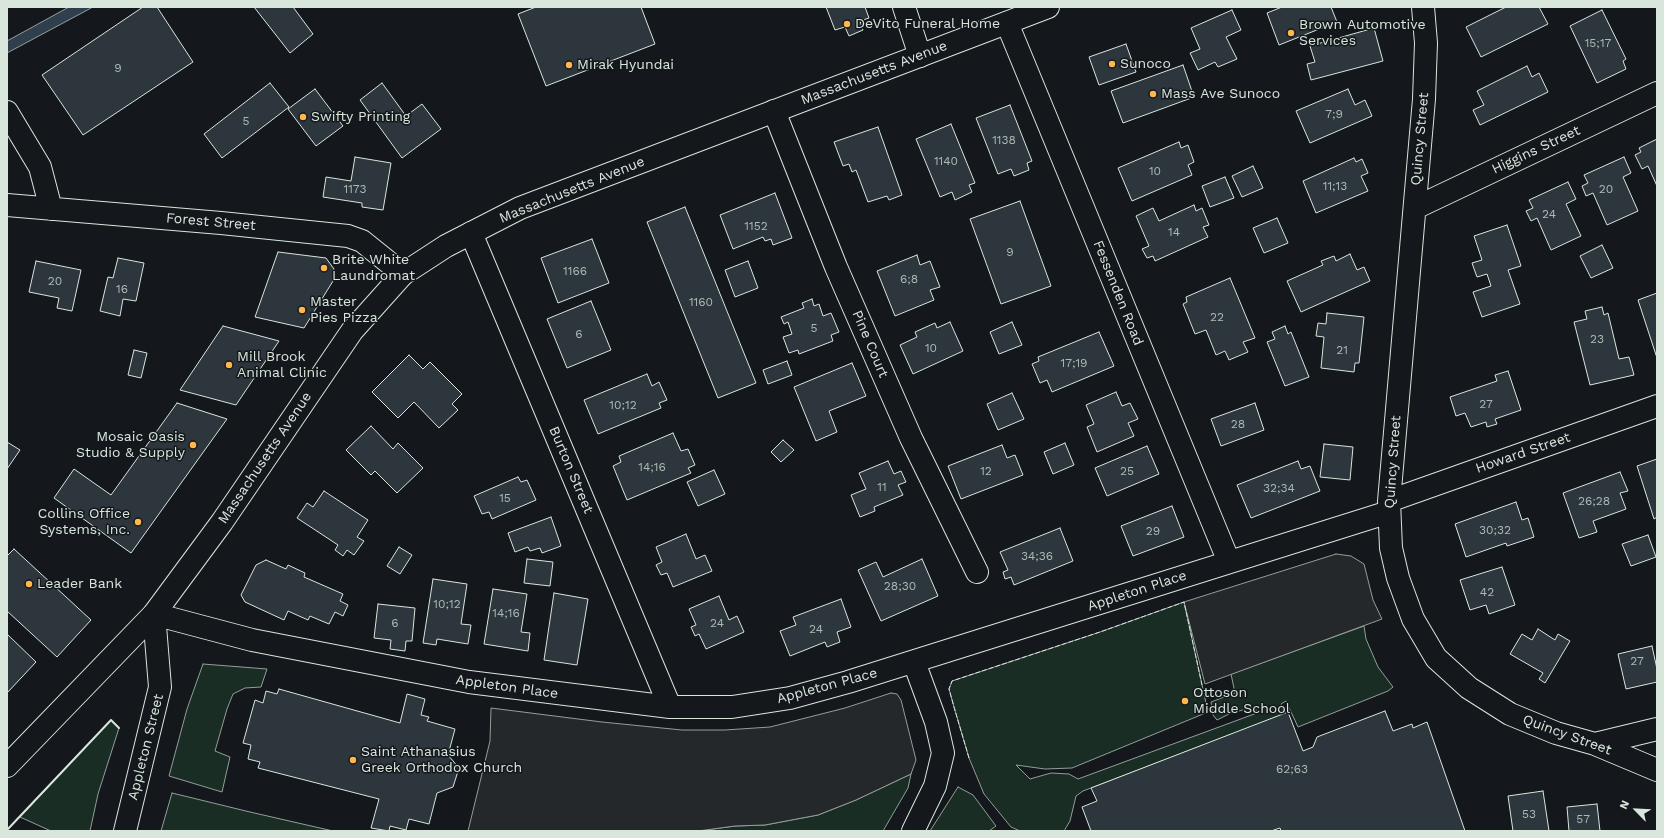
<!DOCTYPE html>
<html>
<head>
<meta charset="utf-8">
<style>
	body { margin:0 }
	#map { position:relative; width:1664px; height:838px; overflow:hidden; background:#14181c; font-family:"Work Sans",sans-serif }
	canvas { display:block }
	.frame { position:absolute; inset:0; border:8px solid #d8e6dc; pointer-events:none }
	.north { position:absolute; left:1616px; top:790px; width:40px; height:40px; -webkit-text-stroke:3px #14181c; paint-order:stroke; rotate:294deg; font-size:11px; font-weight:700; line-height:16px; text-align:center; color:#d8e6dc }
	.north::after { content:''; display:block; margin:auto; width:14px; height:18px; background:#d8e6dc; clip-path:polygon(50% 0,100% 100%,50% 72%,0 100%) }
</style>
</head>
<body>
<div id="map">
<canvas width="1664" height="838"></canvas>
<div class="frame"></div>
<div class="north">N</div>
</div>
<script>
const ctx = document.querySelector('canvas').getContext('2d');
ctx.lineJoin = 'round';
function fillPath(path, color) { ctx.fillStyle = color; ctx.fill(path, 'evenodd'); }
const shape = rows => new Path2D(rows.map(r => 'M' + r).join(''));
function stroke(path, color, width, dash) { ctx.strokeStyle = color; ctx.lineWidth = width; ctx.lineCap = dash ? 'butt' : 'round'; ctx.setLineDash(dash || []); ctx.stroke(path); }
function label(font, color, halo, rows, align = 'center') {
  ctx.font = font + ' "Work Sans",sans-serif'; ctx.lineWidth = 3; ctx.setLineDash([]); ctx.textBaseline = 'middle'; ctx.strokeStyle = halo; ctx.fillStyle = color; for (const [text, x, y, turn = 0] of rows) {
    ctx.save(); ctx.translate(x, y); ctx.rotate((+turn || 0) * Math.PI / 180); ctx.textAlign = isNaN(turn) ? turn : align; if (halo) ctx.strokeText(text, 0, 0); ctx.fillText(text, 0, 0); ctx.restore();
  }
}
const green = shape([
	[1184,602,1208,712,1072,768,1045,769,1016,765,1030,779,1051,773,1069,774,1078,779,1257,713,1255,707,1231,713,1217,720,1213,715,1211,702,1235,693,1231,674,1364,626,1366,639,1378,667,1393,687,1388,691,1298,727,1286,701,1281,704,1284,714,1083,791,1076,796,1070,821,1064,831,1020,831,1011,827,984,794,969,758,954,707,949,689,952,681,1100,632,1184,602],
	[203,664,267,669,261,687,245,688,233,694,227,709,215,751,230,757,222,792,169,776,187,709,203,664],
	[111,720,119,728,98,794,90,831,51,831,20,817,111,720],
	[911,774,908,788,883,831,698,831,735,826,765,825,818,815,856,800,911,774],
	[958,787,973,795,996,826,989,831,930,831,958,787],
	[172,793,250,812,333,831,161,831,172,793]
]);
const parking = shape([
	[1336,554,1351,556,1364,564,1373,600,1382,619,1205,684,1184,602,1336,554],
	[891,693,897,694,901,700,916,760,911,774,856,800,818,815,765,825,735,826,698,831,468,831,490,741,491,708,602,722,682,730,725,730,770,727,845,708,891,693]
]);
const water = shape([
	[69,7,93,7,7,53,7,41,69,7]
]);
const building = shape([
	[143,7,157,7,193,62,83,135,42,75,143,7],
	[254,7,293,7,313,34,290,53,254,7],
	[536,7,641,7,655,44,546,86,518,14,536,7],
	[826,7,865,7,869,18,860,21,863,30,849,36,845,27,835,30,826,7],
	[1282,7,1331,7,1337,22,1279,45,1267,13,1282,7],
	[1506,7,1539,7,1548,24,1481,57,1466,27,1506,7],
	[1232,10,1241,30,1226,37,1237,59,1218,67,1215,62,1198,70,1190,53,1200,49,1191,28,1232,10],
	[1602,10,1626,59,1623,61,1626,69,1597,83,1570,26,1602,10],
	[1374,28,1383,61,1311,80,1307,64,1315,62,1310,46,1374,28],
	[1126,44,1136,72,1099,85,1089,57,1126,44],
	[1183,65,1194,97,1123,123,1111,91,1183,65],
	[1527,66,1532,77,1539,73,1548,92,1480,125,1473,110,1484,105,1477,91,1527,66],
	[270,83,289,107,222,158,204,134,270,83],
	[382,83,406,116,422,104,441,129,402,158,360,100,382,83],
	[315,89,343,126,316,146,288,109,315,89],
	[1348,89,1355,105,1365,100,1372,116,1310,143,1296,111,1348,89],
	[1010,105,1032,161,1027,163,1029,170,1014,176,1011,169,998,174,976,118,1010,105],
	[951,124,975,183,969,185,972,192,955,200,952,192,940,197,916,139,951,124],
	[878,127,902,195,889,200,887,196,868,202,856,170,852,172,849,164,843,166,834,142,878,127],
	[1657,139,1657,186,1648,166,1642,169,1635,155,1641,152,1639,148,1657,139],
	[1179,142,1181,148,1188,145,1194,162,1188,165,1192,175,1132,201,1118,168,1179,142],
	[355,157,391,163,383,210,362,207,362,203,323,197,326,177,351,181,355,157],
	[1624,157,1631,173,1623,177,1638,211,1607,225,1593,193,1586,196,1582,186,1588,183,1584,175,1624,157],
	[1354,158,1356,162,1362,159,1368,173,1361,176,1368,191,1316,213,1303,181,1354,158],
	[1253,166,1263,188,1242,197,1232,176,1253,166],
	[1225,177,1234,198,1210,207,1202,186,1225,177],
	[1568,182,1576,199,1566,204,1581,236,1551,250,1537,218,1531,221,1526,211,1533,208,1529,200,1568,182],
	[775,193,792,238,773,245,771,239,765,241,763,237,733,249,720,215,775,193],
	[1020,201,1051,286,1001,304,970,219,1020,201],
	[1194,205,1196,211,1202,208,1209,225,1203,227,1208,237,1155,261,1153,256,1147,258,1142,249,1149,246,1136,216,1153,208,1159,221,1194,205],
	[685,207,756,383,718,398,647,222,685,207],
	[1277,218,1288,243,1264,253,1253,228,1277,218],
	[1507,225,1521,266,1508,270,1520,304,1482,317,1473,292,1491,286,1487,274,1477,277,1472,263,1482,260,1474,236,1507,225],
	[592,239,609,283,558,303,541,258,592,239],
	[1602,245,1613,268,1591,278,1580,256,1602,245],
	[278,252,326,258,334,269,333,281,304,328,255,317,278,252],
	[1350,254,1357,270,1364,267,1370,281,1301,312,1287,281,1323,265,1321,261,1334,256,1336,261,1350,254],
	[917,255,920,265,930,261,940,287,930,290,934,300,895,316,877,271,917,255],
	[118,258,144,263,136,301,123,299,120,316,100,311,108,277,113,278,118,258],
	[36,261,81,270,72,311,57,308,59,298,29,292,36,261],
	[748,261,758,288,735,297,725,270,748,261],
	[1230,278,1255,338,1243,342,1248,352,1229,360,1225,351,1216,355,1206,330,1195,334,1183,304,1187,302,1186,297,1230,278],
	[1657,293,1657,358,1638,300,1657,293],
	[812,299,814,306,819,304,823,316,831,313,839,332,831,335,833,341,799,354,798,350,789,353,783,337,792,334,788,322,784,324,781,317,804,308,802,303,812,299],
	[591,301,611,350,567,368,547,319,591,301],
	[1602,307,1604,315,1608,313,1619,359,1629,357,1634,375,1590,385,1574,322,1587,319,1585,311,1602,307],
	[1327,313,1364,317,1359,363,1355,363,1354,372,1321,368,1324,337,1316,336,1318,323,1326,324,1327,313],
	[950,322,963,351,913,374,900,345,917,337,915,332,935,323,937,328,950,322],
	[1012,322,1022,345,999,354,990,332,1012,322],
	[223,326,279,341,236,405,180,390,223,326],
	[1285,326,1288,334,1291,332,1309,377,1285,386,1267,342,1275,339,1272,332,1285,326],
	[1099,332,1114,366,1052,392,1047,380,1040,383,1032,364,1039,361,1038,357,1099,332],
	[134,350,147,353,141,378,128,375,134,350],
	[409,355,423,369,430,362,462,394,452,404,458,410,439,428,414,402,398,418,372,392,409,355],
	[787,361,792,375,768,384,763,370,787,361],
	[852,363,866,396,829,411,837,432,816,441,794,387,852,363],
	[1508,371,1521,410,1495,419,1497,424,1487,427,1486,422,1471,427,1465,413,1456,416,1450,397,1497,381,1495,375,1508,371],
	[647,374,652,386,659,382,667,400,659,403,661,408,598,434,584,400,647,374],
	[1116,392,1122,406,1130,403,1138,419,1128,423,1134,436,1097,452,1087,427,1094,424,1086,405,1116,392],
	[1012,393,1024,419,998,430,987,404,1012,393],
	[177,403,227,419,131,553,54,498,74,469,111,495,177,403],
	[1255,403,1264,430,1221,446,1211,419,1255,403],
	[371,426,393,449,398,443,423,468,397,493,375,471,371,475,346,450,371,426],
	[673,433,681,451,688,449,695,465,688,468,691,473,627,500,613,466,621,462,619,456,673,433],
	[783,440,794,450,781,462,771,452,783,440],
	[7,442,20,450,7,469,7,442],
	[1065,443,1074,465,1053,474,1044,452,1065,443],
	[1324,444,1353,447,1350,480,1320,477,1324,444],
	[1002,445,1007,458,1015,455,1023,475,961,499,948,466,1002,445],
	[1147,446,1159,474,1107,496,1095,468,1147,446],
	[1657,459,1657,517,1654,519,1637,466,1657,459],
	[888,461,894,474,901,471,906,482,898,485,903,495,874,507,875,511,860,517,851,495,866,489,859,473,888,461],
	[1298,461,1301,469,1310,466,1320,491,1251,518,1237,485,1298,461],
	[714,470,725,494,698,506,687,482,714,470],
	[1620,472,1628,491,1620,493,1626,509,1593,521,1597,532,1579,538,1563,493,1620,472],
	[518,477,521,482,527,480,536,500,492,519,489,512,482,514,474,496,518,477],
	[324,491,368,520,357,537,364,541,354,555,347,550,343,556,335,550,338,545,297,518,307,503,313,507,324,491],
	[1516,502,1522,520,1528,518,1534,537,1507,546,1506,543,1466,557,1455,524,1516,502],
	[1172,506,1184,537,1133,556,1121,526,1172,506],
	[551,517,561,546,542,553,540,548,530,551,528,547,515,552,508,533,551,517],
	[1060,528,1073,561,1014,585,1011,577,1005,579,1003,572,1008,570,1000,552,1060,528],
	[686,534,696,559,705,555,712,571,673,587,667,573,661,575,656,565,662,562,656,547,686,534],
	[1648,535,1656,557,1631,566,1622,544,1648,535],
	[399,547,412,555,400,574,387,566,399,547],
	[14,549,91,620,57,657,7,611,7,556,14,549],
	[527,559,553,562,550,586,524,583,527,559],
	[922,559,938,596,881,621,858,570,876,562,883,577,922,559],
	[266,560,286,569,288,565,305,573,304,577,343,594,340,601,348,605,343,616,335,612,329,624,310,616,308,620,288,611,284,620,245,602,241,595,256,565,266,560],
	[1502,567,1515,605,1489,614,1486,605,1470,610,1460,580,1502,567],
	[433,579,467,584,461,624,471,625,468,644,437,639,436,645,423,643,433,579],
	[493,589,527,594,521,632,530,633,528,651,484,644,493,589],
	[554,593,588,599,577,665,544,660,554,593],
	[719,596,729,620,737,616,744,632,706,649,699,634,695,636,691,627,696,625,689,609,719,596],
	[841,599,851,627,837,632,840,642,827,647,825,642,790,656,780,631,796,625,793,617,841,599],
	[378,604,415,608,412,641,406,641,405,651,390,649,391,640,374,638,378,604],
	[1538,629,1555,640,1558,634,1570,641,1545,683,1539,679,1543,673,1510,654,1522,634,1532,640,1538,629],
	[7,634,36,662,7,693,7,634],
	[1652,646,1657,669,1657,682,1626,689,1618,654,1652,646],
	[279,689,400,723,407,694,425,699,421,715,429,717,427,721,455,729,448,755,459,768,453,787,437,793,429,824,409,819,406,830,390,826,389,831,371,828,379,799,258,768,260,762,248,759,251,745,243,743,255,700,263,703,266,691,277,694,279,689],
	[1385,711,1393,731,1412,724,1413,728,1427,722,1465,831,1281,831,1280,828,1271,831,1091,831,1082,807,1097,801,1091,788,1288,712,1303,751,1313,747,1317,737,1385,711],
	[1543,791,1549,831,1513,831,1508,796,1543,791],
	[1597,804,1600,831,1569,831,1567,807,1597,804]
]);
const minor = shape([
	[904,7,920,56],
	[1423,7,1426,43,1424,99,1389,501,1391,548,1398,578,1413,619,1436,658,1469,688,1510,714,1556,733,1595,744,1657,770],
	[1007,23,1229,562],
	[774,111,836,267,911,438,977,572],
	[7,112,40,167,51,209],
	[7,205,221,223,348,236,362,241,403,274],
	[1415,208,1657,93],
	[471,233,670,707],
	[1389,501,1657,406],
	[1595,744,1657,729],
	[125,831,160,687,154,614,252,640,469,682,670,707,732,707,790,698,848,682,1389,512],
	[913,831,935,786,943,753,936,722,914,662]
]);
const major = shape([
	[7,766,154,614,222,522,352,331,403,274,446,246,520,208,1048,7]
]);
const fence = shape([
	[969,758,954,707,949,689,952,681,1100,632,1184,602,1202,685]
]);
const wall = shape([
	[7,830,111,720,119,728]
]);
const markers = [
	[847,24,4,"#ffb74d"],
	[1291,33,4,"#ffb74d"],
	[1112,64,4,"#ffb74d"],
	[569,65,4,"#ffb74d"],
	[1153,94,4,"#ffb74d"],
	[303,117,4,"#ffb74d"],
	[324,268,4,"#ffb74d"],
	[302,310,4,"#ffb74d"],
	[229,365,4,"#ffb74d"],
	[193,445,4,"#ffb74d"],
	[138,522,4,"#ffb74d"],
	[29,584,4,"#ffb74d"],
	[1185,701,4,"#ffb74d"],
	[353,760,4,"#ffb74d"]
];
const numberNames = [
	["15;17",1598,43],
	["9",118,68],
	["7;9",1334,114],
	["5",246,121],
	["1138",1004,140],
	["1140",946,161],
	["10",1155,171],
	["11;13",1335,186],
	["1173",355,189],
	["20",1606,189],
	["24",1549,214],
	["1152",756,226],
	["14",1174,232],
	["9",1010,252],
	["1166",575,271],
	["6;8",909,279],
	["20",55,281],
	["16",122,289],
	["1160",701,302],
	["22",1217,317],
	["5",814,328],
	["6",579,334],
	["23",1597,339],
	["10",931,348],
	["21",1342,350],
	["17;19",1074,363],
	["27",1486,404],
	["10;12",623,405],
	["28",1238,424],
	["14;16",652,467],
	["12",986,471],
	["25",1127,471],
	["11",882,487],
	["32;34",1279,488],
	["15",505,498],
	["26;28",1594,501],
	["30;32",1495,530],
	["29",1153,531],
	["34;36",1037,556],
	["28;30",900,586],
	["42",1487,592],
	["10;12",447,604],
	["14;16",506,613],
	["6",395,623],
	["24",717,623],
	["24",816,629],
	["27",1637,661],
	["62;63",1292,769],
	["53",1529,814],
	["57",1583,819]
];
const poiNames = [
	["DeVito Funeral Home",855,24],
	["Brown Automotive",1299,25],
	["Services",1299,41],
	["Sunoco",1120,64],
	["Mirak Hyundai",577,65],
	["Mass Ave Sunoco",1161,94],
	["Swifty Printing",311,117],
	["Brite White",332,260],
	["Laundromat",332,276],
	["Master",310,302],
	["Pies Pizza",310,318],
	["Mill Brook",237,357],
	["Animal Clinic",237,373],
	["Mosaic Oasis",185,437,"right"],
	["Studio & Supply",185,453,"right"],
	["Collins Office",130,514,"right"],
	["Systems, Inc.",130,530,"right"],
	["Leader Bank",37,584],
	["Ottoson",1193,693],
	["Middle School",1193,709],
	["Saint Athanasius",361,752],
	["Greek Orthodox Church",361,768]
];
const streetNames = [
	["Massachusetts Avenue",874,73,-21],
	["Quincy Street",1420,139,-85],
	["Higgins Street",1536,150,-25],
	["Massachusetts Avenue",572,190,-22],
	["Forest Street",211,222,5],
	["Fessenden Road",1118,293,68],
	["Pine Court",870,344,67],
	["Howard Street",1523,453,-19],
	["Massachusetts Avenue",265,458,-56],
	["Quincy Street",1393,462,-86],
	["Burton Street",571,470,67],
	["Appleton Place",1137,591,-18],
	["Appleton Place",827,686,-15],
	["Appleton Place",507,687,8],
	["Quincy Street",1567,735,20],
	["Appleton Street",146,747,-76]
];
fillPath(green, '#1a2d24');
stroke(green, '#939e99', 1);
fillPath(parking, '#24282b');
stroke(parking, '#939e99', 1);
fillPath(water, '#2f3f4d');
stroke(water, '#939e99', 1);
fillPath(building, '#2c363c');
stroke(building, '#d8e6dc', 1);
stroke(minor, '#d8e6dc', 24);
stroke(major, '#d8e6dc', 24);
stroke(minor, '#14181c', 22);
stroke(major, '#14181c', 22);
stroke(fence, '#d8e6dc', 1, [5, 2]);
stroke(wall, '#d8e6dc', 2);
for (const [x, y, r, color] of markers) { const dot = new Path2D(); dot.arc(x, y, r, 0, 2 * Math.PI); ctx.fillStyle = color; ctx.fill(dot); stroke(dot, '#14181c', 1.5); }
label('12px', '#adbab4', null, numberNames);
label('14px', '#d8e6dc', '#14181c', poiNames, 'left');
label('14px', '#d8e6dc', '#14181c', streetNames);
</script>
</body>
</html>
